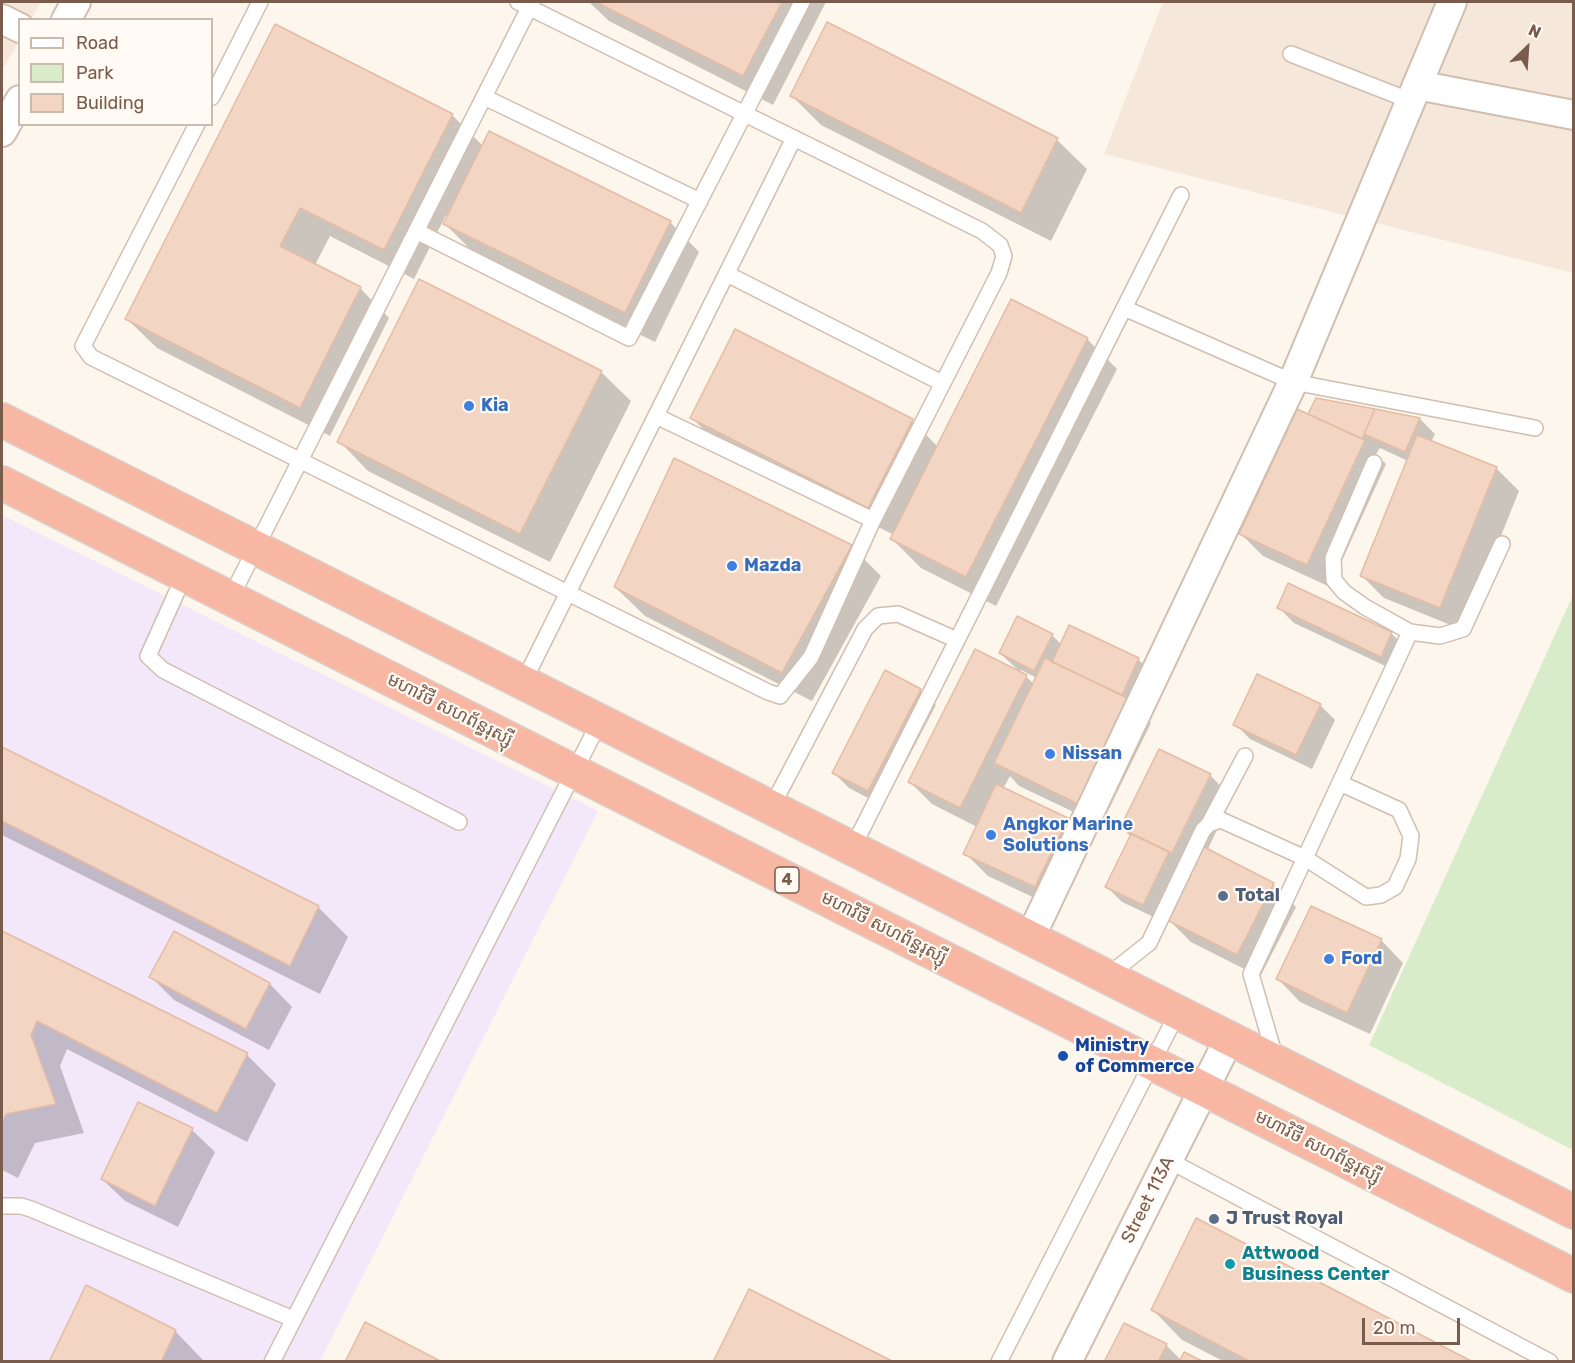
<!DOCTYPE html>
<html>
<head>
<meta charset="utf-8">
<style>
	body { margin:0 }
	#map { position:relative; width:1575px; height:1363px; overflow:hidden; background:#fdf6ec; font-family:Rubik,sans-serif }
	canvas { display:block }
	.frame { position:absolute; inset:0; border:3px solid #7a5c4d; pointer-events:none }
	.legend { position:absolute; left:18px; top:18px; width:195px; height:108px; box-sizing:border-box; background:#fffaf3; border:2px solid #cabbb1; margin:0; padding:8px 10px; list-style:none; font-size:18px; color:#7a5c4d }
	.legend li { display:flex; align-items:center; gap:12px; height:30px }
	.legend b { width:30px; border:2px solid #cabbb1 }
	.north { position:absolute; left:1497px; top:18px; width:60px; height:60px; -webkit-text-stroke:4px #fffaf3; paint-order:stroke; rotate:25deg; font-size:16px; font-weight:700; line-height:24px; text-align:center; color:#7a5c4d }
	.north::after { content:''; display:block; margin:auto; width:21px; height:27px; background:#7a5c4d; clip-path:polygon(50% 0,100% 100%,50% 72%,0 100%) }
	.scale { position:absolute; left:1362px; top:1318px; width:98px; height:27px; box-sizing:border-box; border:3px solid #7a5c4d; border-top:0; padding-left:8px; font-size:18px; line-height:21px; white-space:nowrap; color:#7a5c4d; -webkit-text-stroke:4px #fffaf3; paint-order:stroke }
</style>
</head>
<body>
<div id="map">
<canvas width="1575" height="1363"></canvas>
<div class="frame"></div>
<ul class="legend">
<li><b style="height:8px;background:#fff"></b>Road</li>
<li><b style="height:16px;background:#d8ecc9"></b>Park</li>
<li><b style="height:16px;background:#f3d5c3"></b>Building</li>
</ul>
<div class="north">N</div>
<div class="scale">20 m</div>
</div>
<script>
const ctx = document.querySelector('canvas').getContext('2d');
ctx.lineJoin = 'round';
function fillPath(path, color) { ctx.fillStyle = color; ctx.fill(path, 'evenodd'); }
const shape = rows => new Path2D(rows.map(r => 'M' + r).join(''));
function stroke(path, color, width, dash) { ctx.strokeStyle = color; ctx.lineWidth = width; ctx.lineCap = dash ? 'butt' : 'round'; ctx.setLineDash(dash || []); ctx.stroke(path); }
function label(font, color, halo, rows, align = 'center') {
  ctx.font = font + ' Rubik,"Noto Sans Khmer",sans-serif'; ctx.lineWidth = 4.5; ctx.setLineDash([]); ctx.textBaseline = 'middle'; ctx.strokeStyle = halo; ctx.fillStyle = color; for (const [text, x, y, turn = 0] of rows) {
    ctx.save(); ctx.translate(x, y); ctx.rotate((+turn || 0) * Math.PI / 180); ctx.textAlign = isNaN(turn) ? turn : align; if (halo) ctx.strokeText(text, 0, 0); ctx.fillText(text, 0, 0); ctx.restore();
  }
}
const residential = shape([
	[2,2,41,2,2,71],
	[1163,2,1573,2,1573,273,1104,154]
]);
const education = shape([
	[2,515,598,811,320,1361,2,1361]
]);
const green = shape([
	[1573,595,1573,1150,1369,1045]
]);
const shadow = shape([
	[589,2,826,2,773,105,609,21],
	[828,24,1057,140,1087,169,1051,241,821,125,791,95],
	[275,26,452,115,483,146,670,222,699,252,655,342,475,254,445,224,449,216,446,215,414,279,330,236,315,265,360,288,389,318,330,436,157,348,127,319],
	[1087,339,1117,369,996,606,921,568,892,539,894,535,722,448,692,418,912,420,938,447],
	[601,372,631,401,550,562,368,471,339,441],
	[1317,399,1420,419,1435,434,1431,442,1496,468,1519,491,1463,630,1384,598,1361,575,1408,461,1380,448,1376,454,1386,464,1330,587,1263,556,1240,533,1309,416],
	[851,546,881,576,812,701,645,616,615,587],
	[1279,608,1391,633,1407,649,1396,671,1294,623],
	[1052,635,1062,645,1138,659,1154,675,1137,709,1151,723,1101,825,1019,786,1010,776,1003,789,1067,820,1090,842,1058,909,988,876,965,853,977,827,932,804,910,782,1021,673,1000,653],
	[1021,670,1037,678,1034,684,1020,671],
	[920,690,936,705,883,806,849,788,834,773],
	[1320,705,1335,720,1312,769,1250,739,1235,724],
	[2,749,318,907,348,937,320,994,2,835],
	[1210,775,1232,798,1207,851,1273,884,1296,907,1260,977,1191,942,1169,920,1192,873,1182,869,1158,919,1122,902,1107,887,1131,837,1122,828],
	[2,932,247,1055,276,1084,247,1142,67,1049,60,1066,84,1133,35,1143,18,1178,2,1170],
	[174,933,270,984,292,1007,269,1050,174,1000,151,977],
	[1381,940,1403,963,1370,1034,1300,1002,1278,979],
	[139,1104,192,1130,215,1152,178,1227,125,1201,102,1179],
	[87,1287,175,1331,205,1362,50,1362],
	[1153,1310,1470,1362,1225,1362,1182,1340],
	[1166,1345,1181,1360,1200,1362,1106,1362]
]);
const building = shape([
	[596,2,782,2,743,76,596,2],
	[827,22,1058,138,1021,213,790,96,827,22],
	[275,24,453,114,384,250,300,208,280,246,361,287,300,408,125,319,275,24],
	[489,131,671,221,625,313,443,224,489,131],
	[419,279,602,371,520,534,337,442,419,279],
	[1011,299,1088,338,966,577,890,539,1011,299],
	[735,329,913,419,868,508,690,418,735,329],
	[1316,398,1375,409,1362,439,1308,414,1316,398],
	[1297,409,1365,440,1307,565,1239,534,1297,409],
	[1375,409,1420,418,1405,452,1364,434,1375,409],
	[1417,435,1497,467,1440,608,1360,576,1417,435],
	[674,458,852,545,782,673,614,587,674,458],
	[1288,583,1392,632,1381,657,1277,608,1288,583],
	[1017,616,1053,634,1034,671,999,653,1017,616],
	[1069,625,1139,658,1122,695,1052,662,1069,625],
	[975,649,1027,675,960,808,908,782,975,649],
	[1045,658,1129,699,1078,804,994,763,1045,658],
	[885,670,921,689,868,791,832,773,885,670],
	[1257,674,1321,704,1296,755,1233,725,1257,674],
	[2,747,319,906,290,966,2,821,2,747],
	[1159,749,1211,774,1172,853,1120,828,1159,749],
	[996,784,1068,818,1035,887,963,854,996,784],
	[1131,834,1169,852,1143,905,1105,887,1131,834],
	[1204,847,1274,883,1237,955,1167,920,1204,847],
	[1311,906,1382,939,1347,1013,1276,979,1311,906],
	[2,931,248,1053,217,1113,37,1021,31,1035,56,1104,6,1114,2,1122,2,931],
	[174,931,270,983,246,1029,149,977,174,931],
	[138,1102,193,1128,155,1206,101,1179,138,1102],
	[1196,1218,1473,1362,1251,1362,1151,1310,1196,1218],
	[86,1285,176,1330,161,1362,49,1362,86,1285],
	[749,1289,894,1362,713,1362,749,1289],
	[365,1322,442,1362,345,1362,365,1322],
	[1124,1323,1167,1344,1158,1362,1104,1362,1124,1323],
	[1184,1352,1204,1362,1179,1362,1184,1352]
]);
const lane = shape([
	[1291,54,1411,101],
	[212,97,260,2],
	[484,97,700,201],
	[197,124,83,346,91,357,768,692,780,696,811,657,873,520,999,273,1004,256,1000,245,982,231,518,2],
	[416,231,629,338,802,2],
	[727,274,942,383],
	[1124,308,1293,382,1535,428],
	[656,416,873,520],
	[1374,463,1333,558,1334,580,1344,592,1365,607,1410,632],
	[184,576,148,656,163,670,459,822],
	[230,599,532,2],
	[523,683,794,138],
	[771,808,865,629,878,616,898,614,957,640],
	[1209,824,1245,756],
	[852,849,1181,195],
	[1106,977,1149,943,1203,830,1209,824,1221,820,1305,858,1366,897,1381,895,1395,887,1408,859,1411,836,1399,810,1340,783],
	[1276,1060,1251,974,1410,632,1440,636,1463,629,1502,544],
	[1168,1160,1550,1362],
	[2,1206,21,1206,31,1209,293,1319],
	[272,1362,600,721],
	[999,1362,1178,1012]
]);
const street = shape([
	[2,19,20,28],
	[66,20,76,2],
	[1417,85,1574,115],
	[2,132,20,100],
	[1030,938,1293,382,1452,2],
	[1067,1362,1229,1039]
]);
const highway = shape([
	[2,420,1574,1212],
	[2,483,1574,1276]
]);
const markers = [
	[469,406,6,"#3f7fe0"],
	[732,566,6,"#3f7fe0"],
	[1050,754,6,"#3f7fe0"],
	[991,835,6,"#3f7fe0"],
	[1223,896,6,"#5c6f8a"],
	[1329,959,6,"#3f7fe0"],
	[1063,1056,6,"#1a4fb4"],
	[1214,1219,6,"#5c6f8a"],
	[1230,1264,6,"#0f9aa8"]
];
const shields = [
	[787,880,24]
];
const shieldNames = [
	["4",787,880]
];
const shopNames = [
	["Kia",481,406],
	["Mazda",744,566],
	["Nissan",1062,754],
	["Angkor Marine",1003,825],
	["Solutions",1003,846],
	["Ford",1341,959]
];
const streetNames = [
	["មហាវិថី សហព័ន្ធរុស្ស៊ី",450,710,27],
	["មហាវិថី សហព័ន្ធរុស្ស៊ី",884,928,27],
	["មហាវិថី សហព័ន្ធរុស្ស៊ី",1318,1147,27],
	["Street 113A",1148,1200,-63]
];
const serviceNames = [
	["Total",1235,896],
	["J Trust Royal",1226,1219]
];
const transitNames = [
	["Ministry",1075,1046],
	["of Commerce",1075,1067]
];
const cultureNames = [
	["Attwood",1242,1254],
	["Business Center",1242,1275]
];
fillPath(residential, '#f5e8da');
fillPath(education, '#f3e8fa');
fillPath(green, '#d8ecc9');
fillPath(shadow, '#0003');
fillPath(building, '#f3d5c3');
stroke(building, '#e6bba3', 1.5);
stroke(lane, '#d1beb0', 18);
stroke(street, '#d1beb0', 32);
stroke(highway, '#dad1cd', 36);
stroke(lane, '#fff', 15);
stroke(street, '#fff', 28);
stroke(highway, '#f7b7a3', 33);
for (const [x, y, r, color] of markers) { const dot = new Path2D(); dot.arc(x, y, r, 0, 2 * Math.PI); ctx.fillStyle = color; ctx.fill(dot); stroke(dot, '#fffaf3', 2); }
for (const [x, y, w] of shields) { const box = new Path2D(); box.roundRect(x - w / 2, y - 13, w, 26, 4.5); ctx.fillStyle = '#fffaf3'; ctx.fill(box); stroke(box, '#7a5c4d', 1.5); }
label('bold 16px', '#7a5c4d', null, shieldNames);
label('bold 18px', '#366cbe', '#fffaf3', shopNames, 'left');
label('18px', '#7a5c4d', '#fffaf3', streetNames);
label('bold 18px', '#4e5e75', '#fffaf3', serviceNames, 'left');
label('bold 18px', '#164399', '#fffaf3', transitNames, 'left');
label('bold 18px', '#0d838f', '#fffaf3', cultureNames, 'left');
</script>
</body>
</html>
